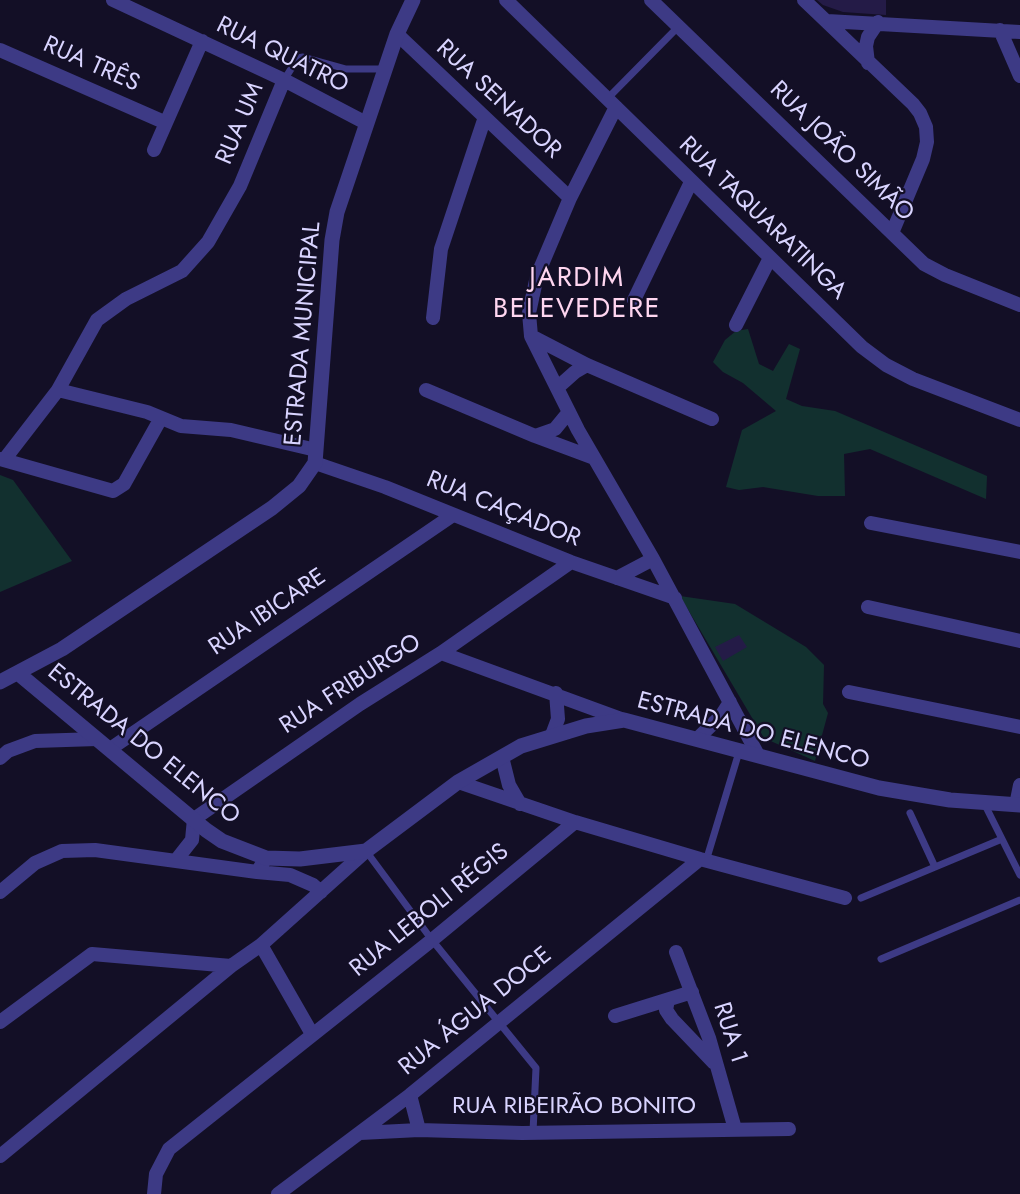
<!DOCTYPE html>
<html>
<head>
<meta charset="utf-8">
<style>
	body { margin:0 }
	canvas { display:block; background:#130f26 }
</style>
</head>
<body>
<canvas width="1020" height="1194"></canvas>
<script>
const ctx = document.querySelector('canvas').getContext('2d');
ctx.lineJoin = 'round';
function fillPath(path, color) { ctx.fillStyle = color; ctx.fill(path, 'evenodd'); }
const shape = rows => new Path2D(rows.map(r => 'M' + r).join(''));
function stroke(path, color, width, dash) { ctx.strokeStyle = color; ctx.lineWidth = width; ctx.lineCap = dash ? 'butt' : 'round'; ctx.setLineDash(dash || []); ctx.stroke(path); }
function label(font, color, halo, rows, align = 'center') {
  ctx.font = font + ' Jost,sans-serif'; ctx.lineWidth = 4.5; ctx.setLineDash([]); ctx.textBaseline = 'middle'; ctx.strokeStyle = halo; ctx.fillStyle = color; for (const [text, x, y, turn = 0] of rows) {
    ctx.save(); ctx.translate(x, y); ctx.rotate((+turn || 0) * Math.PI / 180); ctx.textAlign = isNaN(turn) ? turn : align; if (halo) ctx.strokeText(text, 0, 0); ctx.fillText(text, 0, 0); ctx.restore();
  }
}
const green = shape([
	[748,329,759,364,773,371,789,344,800,349,786,399,802,406,835,411,987,476,986,499,870,449,844,454,845,496,818,496,763,487,739,490,726,487,742,430,776,411,743,383,723,372,713,362,725,340,736,331],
	[0,475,13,480,72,561,0,592],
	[680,596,735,604,806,647,824,665,823,704,828,713,815,761,764,738]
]);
const building = shape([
	[817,0,886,0,886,15,843,12,823,5],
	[739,635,747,647,723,661,715,647]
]);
const service = shape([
	[284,80,298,58,303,57,346,69,385,69],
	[608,98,679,26],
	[984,803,1020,875],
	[910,813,935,867],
	[366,851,432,940,536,1068,533,1132],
	[706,861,739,752],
	[861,898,1002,839],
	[881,959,1020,900]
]);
const minor = shape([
	[113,0,284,80,366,123],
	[506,0,862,347,886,365,913,379,1020,420],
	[651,0,924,264,945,275,1020,305],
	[804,0,913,104,920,113,926,127,927,142,923,159,892,233],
	[827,21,1020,32],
	[1000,30,1020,76],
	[397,34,570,198],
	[0,50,164,122],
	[868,63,866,46,868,37,878,22],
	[616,107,570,198,537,276,529,313,531,336,578,430,653,559,758,755],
	[154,150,202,41],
	[634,300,691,182],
	[433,318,441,249,484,120],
	[736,325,770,258],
	[531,336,587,365,712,419],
	[557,388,575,372,587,365],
	[58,390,147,412,181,426,231,430,316,450],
	[426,390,535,436,594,458],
	[535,436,555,429,569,412],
	[0,459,113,491,124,484,161,418],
	[4,460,58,390,97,320,126,299,182,271,208,242,240,186,284,80],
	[315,463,385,487,571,562,675,598],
	[871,523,1020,552],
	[617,578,653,559],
	[868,607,1020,641],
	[441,653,624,720],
	[849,692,1020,727],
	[552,735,558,719,556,693],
	[698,738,721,716,730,702],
	[110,749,453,515],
	[502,757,509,785,520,804],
	[0,758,8,751,35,741,97,739],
	[458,782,575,822,700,859,845,898],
	[1016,805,1020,785],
	[177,859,192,840,194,819,360,704,441,653,571,562],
	[257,872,290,875,313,885,321,892],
	[0,892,35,863,62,851,95,850,257,872,266,858],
	[261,945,312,1034],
	[676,952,709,1038,735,1129],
	[668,1000,666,1010,672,1019,714,1063],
	[615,1016,692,992],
	[0,1022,92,954,231,966],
	[410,1095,419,1130],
	[360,1133,419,1130,522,1133,789,1129],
	[0,1156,231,966,261,945,366,851],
	[154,1194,156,1174,169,1149,432,940,575,822],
	[278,1194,410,1095,700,859]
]);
const tertiary = shape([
	[19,674,206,830,222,841,266,858,300,859,366,851,458,782,521,746,586,726,624,720,879,788,950,800,1020,805],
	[0,682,62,649,272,508,299,486,315,463,332,240,337,212,397,34,413,0]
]);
const streetNames = [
	["RUA QUATRO",282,56,26],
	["RUA TRÊS",91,65,24],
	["RUA SENADOR",498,100,43],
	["RUA UM",241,124,-67],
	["RUA JOÃO SIMÃO",841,152,44],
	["RUA TAQUARATINGA",762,219,44],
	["ESTRADA MUNICIPAL",304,334,-85],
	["RUA CAÇADOR",503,510,22],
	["RUA IBICARE",268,613,-34],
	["RUA FRIBURGO",351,685,-33],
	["ESTRADA DO ELENCO",753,732,15],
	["ESTRADA DO ELENCO",143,745,39],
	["RUA LEBOLI RÉGIS",430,911,-39],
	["RUA ÁGUA DOCE",476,1012,-39],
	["RUA 1",729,1033,72],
	["RUA RIBEIRÃO BONITO",574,1107]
];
const quarterNames = [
	["JARDIM",577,279],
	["BELEVEDERE",577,310]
];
fillPath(green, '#12302f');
fillPath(building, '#241b47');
stroke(service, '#3d3a85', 7);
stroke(minor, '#3d3a85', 14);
stroke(tertiary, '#3d3a85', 15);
label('24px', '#d9d4ff', '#130f26', streetNames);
ctx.letterSpacing = '1.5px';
label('27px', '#ffd6f0', '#130f26', quarterNames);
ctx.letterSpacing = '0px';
</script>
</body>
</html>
